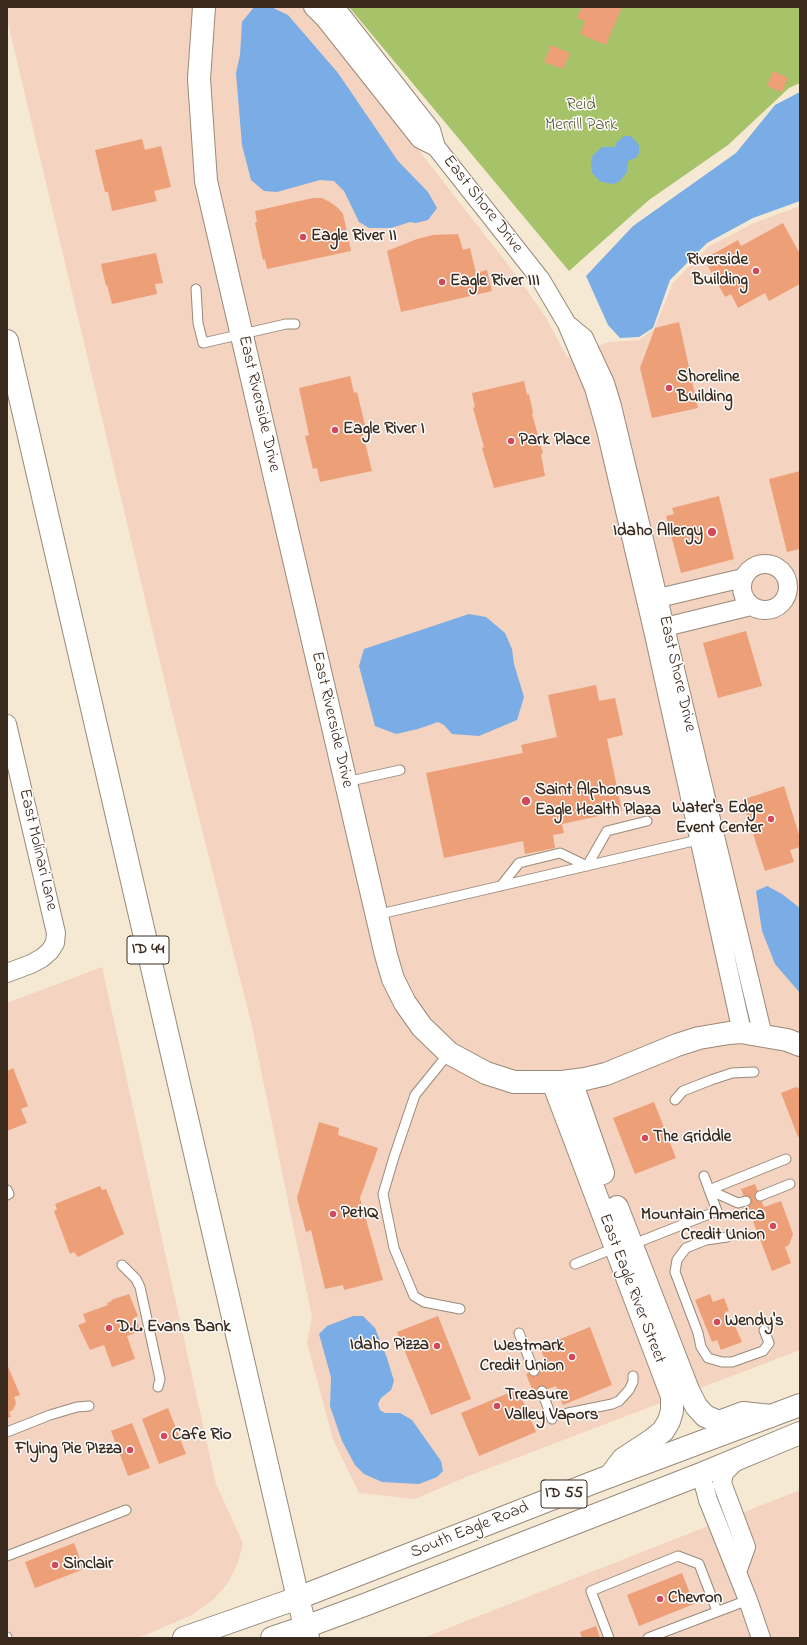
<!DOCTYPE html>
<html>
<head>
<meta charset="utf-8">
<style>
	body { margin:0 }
	#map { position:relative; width:807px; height:1645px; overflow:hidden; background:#f5e9d4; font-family:"Indie Flower",sans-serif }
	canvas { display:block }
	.frame { position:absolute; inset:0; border:8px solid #3b2a1e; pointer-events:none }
</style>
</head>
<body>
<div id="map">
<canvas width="807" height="1645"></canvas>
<div class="frame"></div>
</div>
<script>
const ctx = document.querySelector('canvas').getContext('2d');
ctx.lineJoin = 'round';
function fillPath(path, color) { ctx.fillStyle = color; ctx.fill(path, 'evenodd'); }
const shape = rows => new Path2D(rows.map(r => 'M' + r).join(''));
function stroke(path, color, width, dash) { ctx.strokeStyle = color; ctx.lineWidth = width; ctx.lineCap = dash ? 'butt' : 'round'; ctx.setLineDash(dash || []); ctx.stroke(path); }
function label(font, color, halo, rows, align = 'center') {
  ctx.font = font + ' "Indie Flower",sans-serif'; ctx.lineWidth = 3; ctx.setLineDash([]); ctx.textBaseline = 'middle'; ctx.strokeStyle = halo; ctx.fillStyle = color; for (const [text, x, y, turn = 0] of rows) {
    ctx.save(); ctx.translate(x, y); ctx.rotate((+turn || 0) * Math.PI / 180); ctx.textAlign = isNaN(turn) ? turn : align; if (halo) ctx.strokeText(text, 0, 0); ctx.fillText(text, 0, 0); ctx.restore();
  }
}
const built = shape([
	[7,7,304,7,318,21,516,275,545,316,567,357,609,342,639,340,654,329,673,283,708,247,754,223,800,206,800,1350,466,1477,415,1499,359,1493,333,1439,307,1343,312,1317,251,1022,172,712,7,19],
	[102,967,216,1484,243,1543,238,1563,228,1583,212,1601,190,1616,138,1638,7,1638,7,1003],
	[800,1490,800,1638,423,1638]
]);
const green = shape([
	[349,7,800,7,800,83,789,88,728,145,649,200,569,271]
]);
const water = shape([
	[254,7,271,7,288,15,338,73,398,161,428,192,437,208,428,220,416,223,410,222,391,228,369,228,359,222,344,191,334,181,320,180,277,192,264,191,251,180,242,145,236,73,240,55,242,22],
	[800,92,800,201,753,218,707,243,670,280,653,328,639,337,620,338,608,325,586,276,633,226,736,153,775,105],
	[624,136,630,136,636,141,639,146,639,153,636,158,628,161,627,172,620,181,614,184,601,182,592,173,591,161,593,155,602,147,615,147,616,143],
	[469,614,486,617,505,633,512,649,514,664,524,697,517,720,479,736,452,734,444,725,438,722,418,729,396,734,375,726,359,666,364,649],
	[767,886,782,894,800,908,800,993,775,964,762,931,756,891],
	[353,1316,363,1316,375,1328,387,1358,394,1381,391,1390,381,1398,378,1404,380,1410,385,1413,400,1413,412,1420,441,1461,443,1471,437,1477,419,1484,382,1482,364,1474,355,1465,342,1441,330,1406,331,1377,319,1334,327,1326]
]);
const building = shape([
	[582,7,622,7,606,45,580,34,585,21,577,18],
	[551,45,570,53,563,69,544,62],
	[773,71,788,78,782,92,767,86],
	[142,139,145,150,161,146,171,187,154,191,157,201,112,211,108,192,105,192,95,150],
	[313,198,322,198,330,202,338,208,343,214,351,251,267,269,265,259,263,260,255,223,257,222,255,211],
	[783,223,800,254,800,284,769,301,765,293,738,308,731,294,725,297,704,259,738,240,741,246],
	[458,234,463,250,470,248,476,273,487,270,492,291,401,312,387,251,417,239,433,235],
	[156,253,163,283,155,284,157,294,112,304,107,285,106,286,101,264],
	[679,322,698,408,652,418,640,368,655,328],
	[350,376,354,393,357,392,365,425,361,426,372,471,320,482,317,468,313,469,305,436,309,435,299,388],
	[524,381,527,395,529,394,533,413,532,414,543,453,541,454,545,476,494,488,482,448,484,447,473,408,475,407,472,393],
	[800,471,800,549,787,552,769,479],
	[719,496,734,559,681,573,666,516,674,514,672,508],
	[746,631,762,686,718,698,703,643],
	[596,685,599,701,615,698,623,735,607,739,622,811,562,824,564,833,553,835,555,848,525,854,523,841,444,858,426,773,523,753,521,745,557,737,548,695],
	[784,786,800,838,800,847,790,850,794,862,765,871,742,800],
	[13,1068,28,1106,21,1109,27,1123,7,1131,7,1071],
	[796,1087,800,1089,800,1136,798,1137,781,1093],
	[654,1102,676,1158,635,1174,613,1118],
	[319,1122,339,1128,338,1135,378,1148,360,1198,383,1280,344,1290,343,1285,325,1289,311,1230,306,1232,297,1198],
	[755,1184,764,1207,781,1201,793,1234,789,1245,785,1247,791,1263,772,1271,741,1189],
	[100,1186,102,1190,106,1189,124,1234,78,1257,74,1252,70,1254,54,1211,57,1209,55,1204],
	[129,1294,138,1316,135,1317,141,1331,127,1336,135,1359,112,1367,104,1345,90,1350,78,1325,86,1322,83,1314,108,1305,107,1303,112,1301,111,1300],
	[710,1294,713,1302,724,1298,729,1311,725,1312,730,1323,733,1321,742,1342,721,1350,717,1340,712,1342,695,1300],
	[438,1316,471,1399,431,1415,397,1332],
	[590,1327,612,1385,563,1405,556,1386,534,1394,526,1374,547,1366,540,1347],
	[7,1364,20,1395,14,1397,16,1403,13,1410,9,1412,11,1417,7,1418],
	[518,1389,536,1432,479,1456,461,1413],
	[168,1408,186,1454,159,1464,142,1419],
	[132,1423,150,1468,128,1476,111,1431],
	[74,1543,84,1569,35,1588,25,1562],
	[682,1573,694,1604,639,1626,627,1595],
	[596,1626,600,1638,582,1638,580,1632]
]);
const service = shape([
	[196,289,198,323,203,343,286,324,295,324],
	[346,782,400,770],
	[501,886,519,863,560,853,587,866,607,831,647,821],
	[376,915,702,839],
	[449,1053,415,1095,394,1157,383,1194,394,1248,414,1296,424,1302,460,1309],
	[675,1100,683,1091,711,1080,732,1073,754,1072],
	[7,1190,9,1194,7,1195],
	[709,1190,786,1159],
	[709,1190,738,1203,746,1201],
	[760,1196,790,1184],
	[727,1237,706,1240,686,1248,677,1260,675,1272,698,1333,701,1347,708,1358,722,1362,732,1362,763,1351,769,1343,764,1330],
	[631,1245,717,1211,704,1176],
	[575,1264,617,1247],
	[122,1265,136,1279,140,1287,160,1379,158,1387],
	[519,1333,534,1371],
	[542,1391,552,1419],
	[568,1413,612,1404,619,1401,629,1390,633,1382,633,1376],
	[7,1432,50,1415,77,1407,89,1406],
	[7,1556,126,1510],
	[7,1637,7,1638],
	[609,1638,591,1591,678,1556,699,1564,717,1611],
	[648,1638,748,1600]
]);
const minor = shape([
	[313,7,325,19,420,139,436,147],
	[335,7,431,130,436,147,541,280,567,324],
	'742 587a23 23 0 1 1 46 0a23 23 0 1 1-46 0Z',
	[646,601,743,578],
	[653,630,751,606],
	[7,724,56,933,55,943,50,951,42,958,31,964,7,973],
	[742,1032,653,630,606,430,594,388,567,324,584,338,605,383,612,406,763,1036],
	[701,1474,708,1500,748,1600,761,1638],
	[737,1572,746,1547,722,1483,724,1473,738,1459]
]);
const tertiary = shape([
	[204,7,199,79,206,181,386,955,393,979,405,1003,422,1027,449,1053,486,1073,514,1082,562,1082,585,1079,606,1074,677,1045,699,1038,729,1033,742,1032,752,1034,787,1040,800,1045],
	[571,1081,603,1173],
	[553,1082,672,1396,672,1411,669,1421,663,1431,652,1440,623,1459,610,1476],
	[617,1207,688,1390,696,1406,705,1416,719,1422,743,1413,771,1416]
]);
const secondary = shape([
	[184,1638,298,1598],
	[272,1638,305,1627]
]);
const primary = shape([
	[298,1598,308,1638]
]);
const trunk = shape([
	[7,341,298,1598,597,1481,800,1405],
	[305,1627,367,1604,701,1474,800,1433]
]);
const markers = [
	[303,237,4,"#d1495b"],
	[756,271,4,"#d1495b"],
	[442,282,4,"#d1495b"],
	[669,388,4,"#d1495b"],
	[335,430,4,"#d1495b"],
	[511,441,4,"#d1495b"],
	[712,532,5,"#d1495b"],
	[526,801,5,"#d1495b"],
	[771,819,4,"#d1495b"],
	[645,1138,4,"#d1495b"],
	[333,1214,4,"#d1495b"],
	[773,1226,4,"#d1495b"],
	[717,1322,4,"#d1495b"],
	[109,1328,4,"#d1495b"],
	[437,1346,4,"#d1495b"],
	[572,1357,4,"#d1495b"],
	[497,1406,4,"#d1495b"],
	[164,1436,4,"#d1495b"],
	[130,1450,4,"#d1495b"],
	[55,1565,4,"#d1495b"],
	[660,1599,4,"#d1495b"]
];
const shields = [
	[148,950,42],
	[564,1494,46]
];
const shieldNames = [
	["ID 44",148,950],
	["ID 55",564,1494]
];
const parkNames = [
	["Reid",581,106],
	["Merrill Park",581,126]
];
const streetNames = [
	["East Shore Drive",482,205,52],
	["East Riverside Drive",258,404,77],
	["East Shore Drive",676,674,77],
	["East Riverside Drive",331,720,77],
	["East Molinari Lane",37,850,77],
	["East Eagle River Street",631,1289,69],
	["South Eagle Road",470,1531,-22]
];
const poiNames = [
	["Eagle River II",311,237],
	["Riverside",748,261,"right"],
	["Building",748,281,"right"],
	["Eagle River III",450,282],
	["Shoreline",677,378],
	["Building",677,398],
	["Eagle River I",343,430],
	["Park Place",519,441],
	["Idaho Allergy",703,532,"right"],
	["Saint Alphonsus",535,791],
	["Eagle Health Plaza",535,811],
	["Water's Edge",763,809,"right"],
	["Event Center",763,829,"right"],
	["The Griddle",653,1138],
	["PetIQ",341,1214],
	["Mountain America",765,1216,"right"],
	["Credit Union",765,1236,"right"],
	["Wendy's",725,1322],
	["D.L. Evans Bank",117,1328],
	["Idaho Pizza",429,1346,"right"],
	["Westmark",564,1347,"right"],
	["Credit Union",564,1367,"right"],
	["Treasure",505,1396],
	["Valley Vapors",505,1416],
	["Cafe Rio",172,1436],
	["Flying Pie PIzza",122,1450,"right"],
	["Sinclair",63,1565],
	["Chevron",668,1599]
];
fillPath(built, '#f4d3c0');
fillPath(green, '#a7c36a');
fillPath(water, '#7aace6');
fillPath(building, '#ed9f78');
stroke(service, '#988a79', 11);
stroke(minor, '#988a79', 20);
stroke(tertiary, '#988a79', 24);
stroke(secondary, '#988a79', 24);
stroke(primary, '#988a79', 24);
stroke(trunk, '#988a79', 24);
stroke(service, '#fff', 9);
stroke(minor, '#fff', 18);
stroke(tertiary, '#fff', 22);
stroke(secondary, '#fff', 22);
stroke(primary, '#fff', 22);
stroke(trunk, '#fff', 22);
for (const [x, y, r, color] of markers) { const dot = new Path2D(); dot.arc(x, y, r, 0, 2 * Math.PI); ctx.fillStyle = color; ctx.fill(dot); stroke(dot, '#fff', 1.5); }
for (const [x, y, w] of shields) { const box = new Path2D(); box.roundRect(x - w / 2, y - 14, w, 28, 3); ctx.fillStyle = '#fff'; ctx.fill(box); stroke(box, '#3b2a1e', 1); }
label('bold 16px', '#3b2a1e', null, shieldNames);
label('17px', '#5b5835', '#fff', parkNames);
label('17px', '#3b2a1e', '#fff', streetNames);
label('bold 17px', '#3b2a1e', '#fff', poiNames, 'left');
</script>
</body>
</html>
